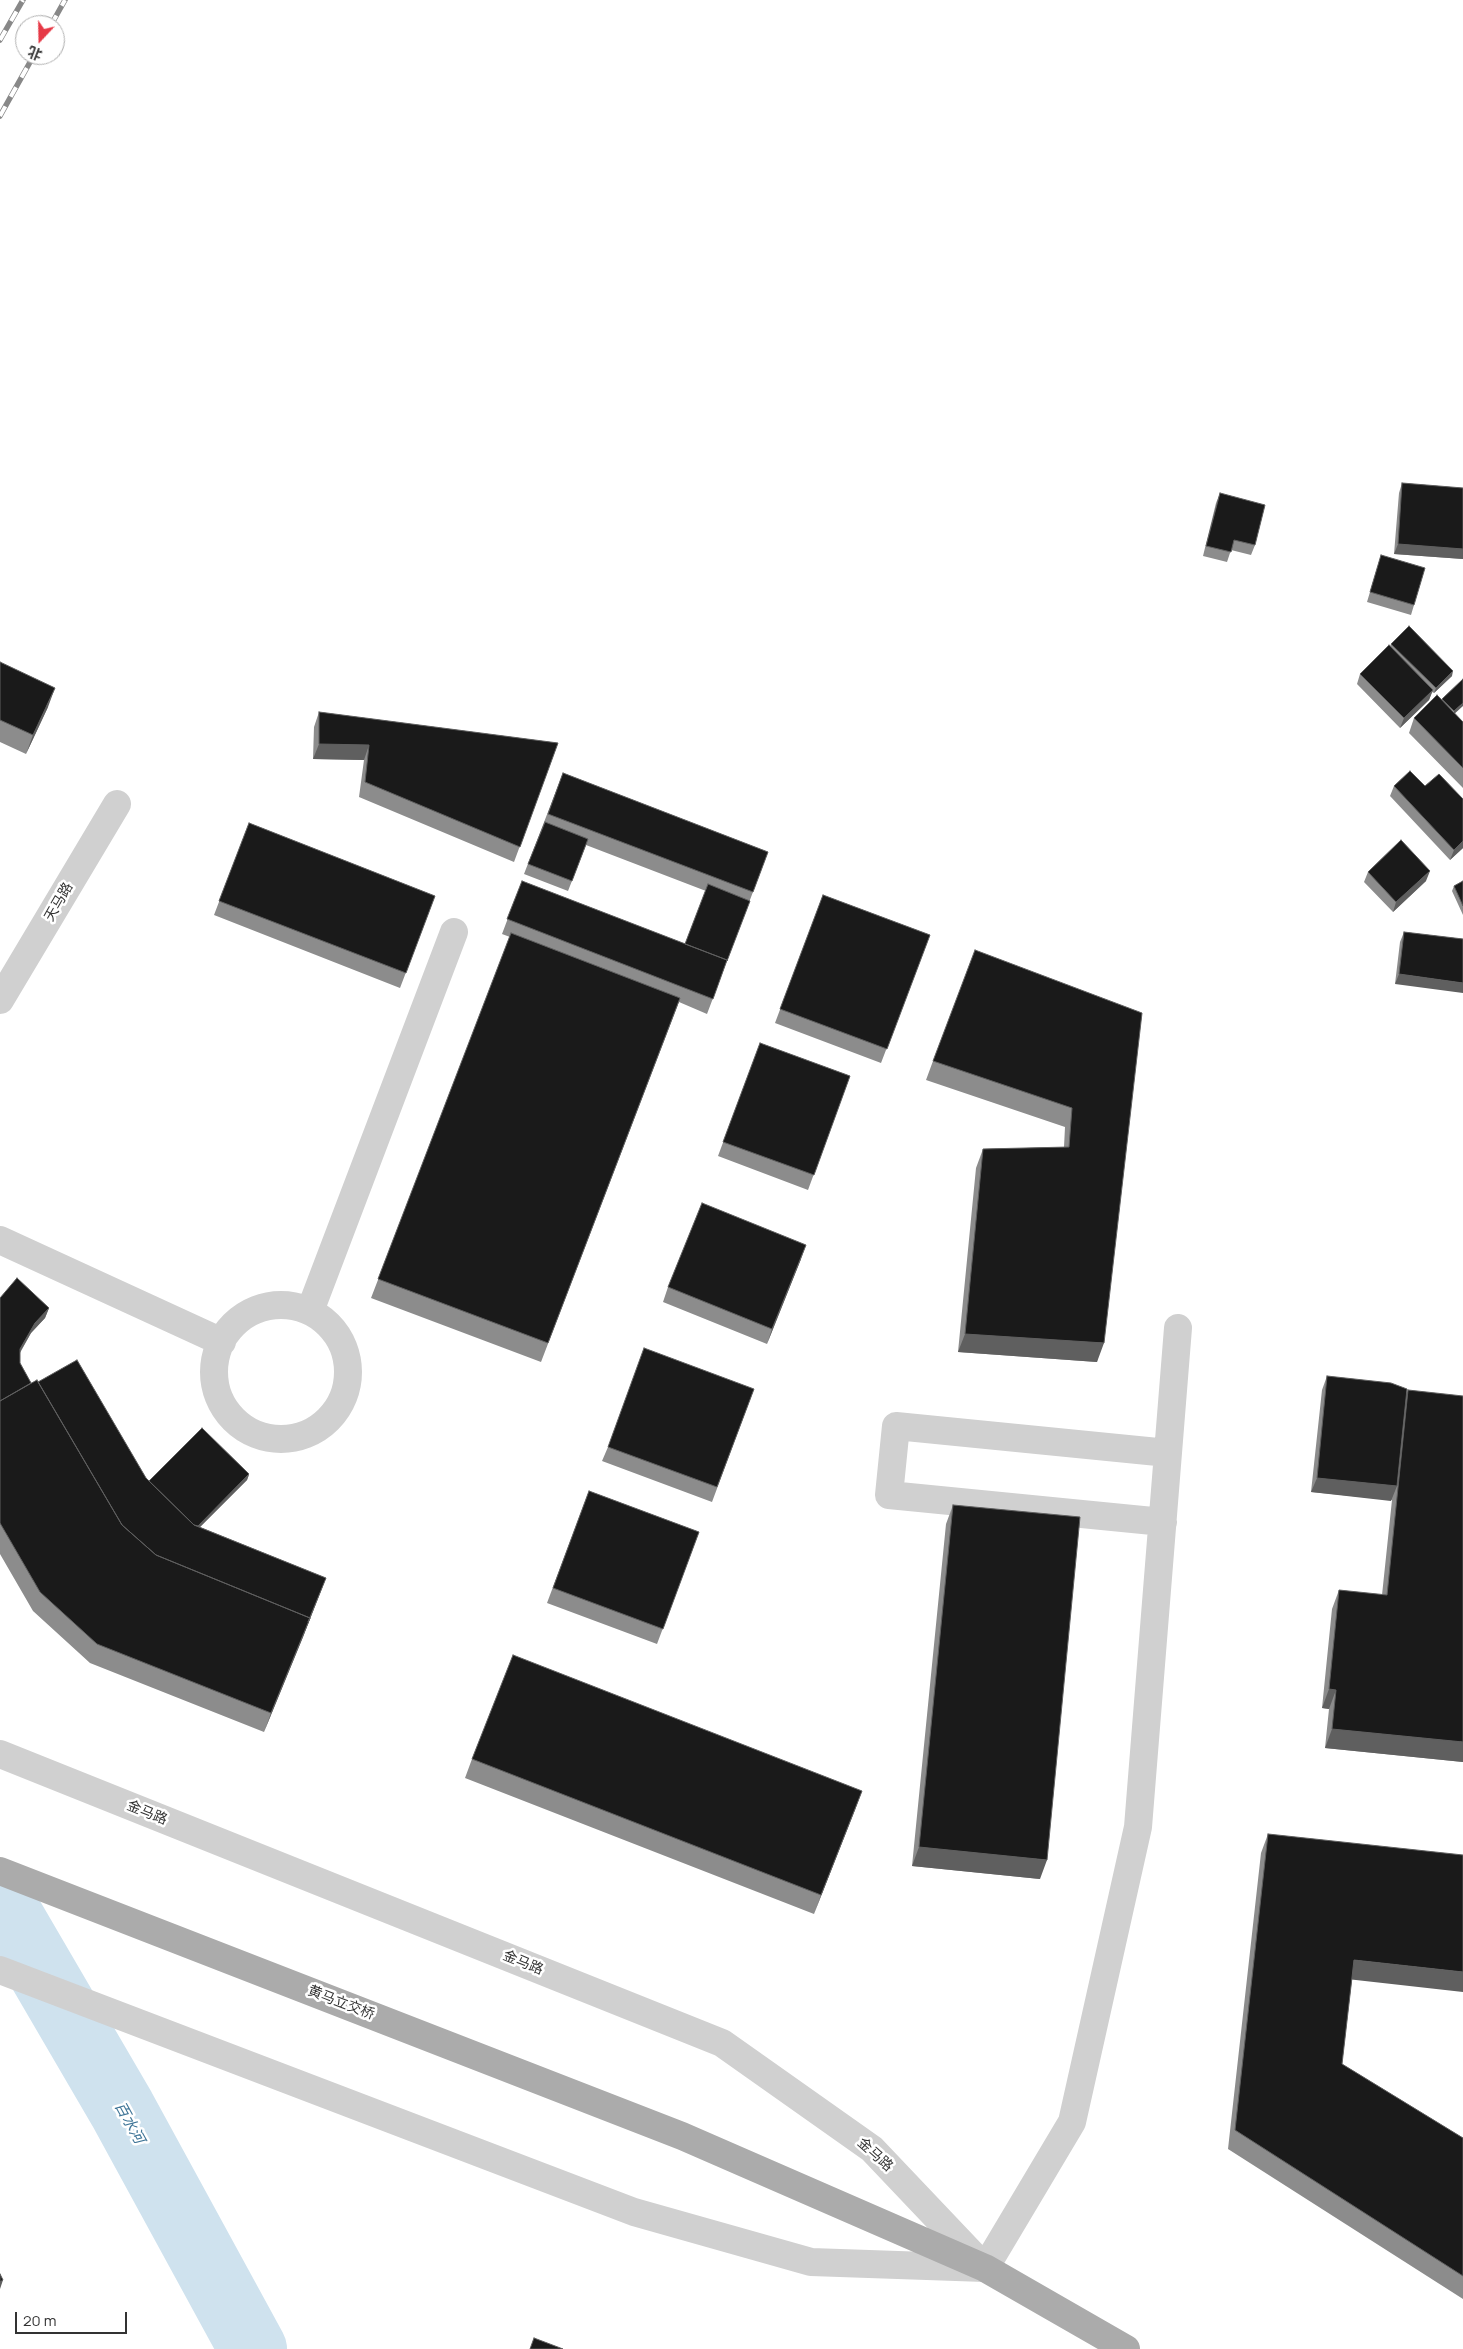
<!DOCTYPE html>
<html>
<head>
<meta charset="utf-8">
<style>
	body { margin:0 }
	#map { position:relative; width:1463px; height:2349px; overflow:hidden; background:#fff; font-family:Manrope,"Noto Sans SC",sans-serif }
	canvas { display:block }
	.north { position:absolute; left:15px; top:15px; width:50px; height:50px; box-sizing:border-box; background:#fff; border:1px solid #adadad; border-radius:50%; rotate:201deg; font-size:14px; font-weight:700; line-height:20px; text-align:center; color:#333 }
	.north::after { content:''; display:block; margin:auto; width:18px; height:22px; background:#e63946; clip-path:polygon(50% 0,100% 100%,50% 72%,0 100%) }
	.scale { position:absolute; left:15px; top:2312px; width:112px; height:22px; box-sizing:border-box; border:2px solid #333; border-top:0; padding-left:6px; font-size:15px; line-height:18px; white-space:nowrap; color:#333; -webkit-text-stroke:4px #fff; paint-order:stroke }
</style>
</head>
<body>
<div id="map">
<canvas width="1463" height="2349"></canvas>
<div class="north">北</div>
<div class="scale">20 m</div>
</div>
<script>
const ctx = document.querySelector('canvas').getContext('2d');
ctx.lineJoin = 'round';
const shape = rows => new Path2D(rows.map(r => 'M' + r).join(''));
function stroke(path, color, width, dash) { ctx.strokeStyle = color; ctx.lineWidth = width; ctx.lineCap = dash ? 'butt' : 'round'; ctx.setLineDash(dash || []); ctx.stroke(path); }
function fillPath(path, color) { ctx.fillStyle = color; ctx.fill(path, 'evenodd'); }
function label(font, color, halo, rows, align = 'center') {
  ctx.font = font + ' Manrope,"Noto Sans SC",sans-serif'; ctx.lineWidth = 5; ctx.setLineDash([]); ctx.textBaseline = 'middle'; ctx.strokeStyle = halo; ctx.fillStyle = color; for (const [text, x, y, turn = 0] of rows) {
    ctx.save(); ctx.translate(x, y); ctx.rotate((+turn || 0) * Math.PI / 180); ctx.textAlign = isNaN(turn) ? turn : align; if (halo) ctx.strokeText(text, 0, 0); ctx.fillText(text, 0, 0); ctx.restore();
  }
}
const river = shape([
	[0,1900,122,2109,253,2349]
]);
const minor = shape([
	[0,1000,117,804],
	[0,1240,222,1342],
	'214 1372a67 67 0 1 1 134 0a67 67 0 1 1-134 0Z',
	[310,1311,454,932],
	[1163,1522,889,1495,896,1426,1168,1453],
	[0,1754,722,2043,872,2149,985,2268],
	[0,1970,634,2212,811,2262,985,2268],
	[985,2268,1072,2122,1138,1827,1178,1328]
]);
const major = shape([
	[0,1871,682,2136,985,2268,1126,2349]
]);
const rail = shape([
	[51,25,65,0],
	[0,40,23,0],
	[0,116,34,55]
]);
const wall = shape([
	[1402,483,1463,488,1463,559,1394,554,1399,493],
	[1220,493,1255,545,1251,555,1231,550,1227,562,1203,556,1216,503],
	[1381,555,1414,605,1411,615,1367,602],
	[1391,644,1452,676,1434,693,1432,692,1429,700,1400,728,1357,684,1360,674,1390,646],
	[0,662,48,707,26,754,0,742],
	[1442,699,1463,722,1463,788,1409,733,1414,718,1442,700],
	[319,712,558,743,514,862,359,797,364,760,313,759,314,727],
	[563,773,768,852,707,1014,679,1002,541,1362,371,1298,510,937,502,934,522,881,685,944,706,891,586,845,568,891,524,874],
	[1394,786,1463,848,1450,860,1390,796],
	[249,823,435,896,400,988,214,915],
	[1368,872,1426,881,1393,912,1364,882],
	[1463,881,1463,915,1452,891,1454,886],
	[823,895,930,935,881,1063,775,1023],
	[1404,932,1463,939,1395,984,1400,942],
	[1142,1013,1097,1362,958,1352,976,1168,983,1149,1064,1147,1065,1127,926,1080,933,1061],
	[760,1043,850,1076,808,1190,718,1156],
	[801,1259,767,1344,663,1302,668,1287],
	[0,1298,49,1308,45,1318,31,1333,20,1353,20,1363,31,1383,38,1382,149,1481,249,1475,247,1480,200,1527,326,1578,303,1637,264,1732,90,1663,33,1611,0,1554],
	[1327,1376,1406,1395,1408,1390,1463,1762,1325,1748,1329,1709,1322,1708,1332,1609,1339,1590,1382,1595,1392,1500,1311,1492,1322,1390],
	[754,1389,712,1502,602,1461,608,1447],
	[589,1491,699,1532,657,1644,547,1603],
	[953,1505,1040,1879,912,1866,946,1524],
	[472,1759,862,1791,814,1914,465,1778],
	[1268,1834,1352,1979,1342,2064,1463,2138,1463,2299,1228,2149,1261,1853]
]);
const shadedWall = shape([
	[1398,544,1463,549,1463,559,1394,554],
	[1453,671,1452,676,1434,693,1436,688],
	[55,688,48,707,26,754,33,735],
	[1433,690,1429,700,1400,728,1404,718],
	[1463,703,1463,706,1452,716,1454,711],
	[319,744,369,745,364,760,313,759],
	[1463,841,1463,848,1450,860,1454,850],
	[1430,871,1426,881,1393,912,1396,902],
	[1399,974,1463,983,1463,993,1395,984],
	[806,1245,801,1259,767,1344,772,1329],
	[49,1308,45,1318,31,1333,16,1359,20,1349,35,1323],
	[965,1334,1104,1343,1097,1362,958,1352],
	[249,1474,247,1480,188,1539,190,1534],
	[1317,1478,1397,1486,1391,1501,1311,1492],
	[326,1578,303,1637,264,1732,271,1713],
	[1329,1689,1336,1690,1329,1709,1322,1708],
	[1332,1729,1463,1742,1463,1762,1325,1748],
	[862,1791,855,1810,814,1914,821,1895],
	[919,1847,1047,1860,1040,1879,912,1866],
	[1354,1960,1463,1972,1463,1992,1347,1979],
	[3,2280,0,2289,0,2282]
]);
const building = shape([
	[1402,483,1463,488,1463,549,1398,544,1402,483],
	[1220,493,1265,505,1255,545,1234,540,1231,552,1206,546,1220,493],
	[1381,555,1425,568,1414,605,1370,592,1381,555],
	[1409,626,1453,671,1436,688,1391,644,1409,626],
	[1389,645,1433,690,1404,718,1360,674,1389,645],
	[0,662,55,688,33,735,0,720,0,662],
	[1463,679,1463,703,1454,711,1442,699,1463,679],
	[1437,695,1463,722,1463,768,1414,718,1437,695],
	[319,712,558,743,520,847,365,782,369,745,319,744,319,712],
	[1410,771,1425,786,1439,774,1463,799,1463,841,1454,850,1394,786,1410,771],
	[563,773,768,852,753,892,548,814,563,773],
	[545,822,588,839,572,881,528,864,545,822],
	[249,823,435,896,406,973,219,901,249,823],
	[1401,840,1430,871,1396,902,1368,872,1401,840],
	[522,881,727,960,713,999,507,919,522,881],
	[1463,881,1463,906,1454,886,1463,881],
	[708,884,750,901,727,961,727,960,685,944,708,884],
	[823,895,930,935,887,1049,780,1009,823,895],
	[1404,932,1463,939,1463,983,1399,974,1404,932],
	[511,933,680,998,548,1343,378,1279,511,933],
	[975,950,1142,1013,1104,1343,965,1334,983,1149,1069,1147,1072,1108,933,1061,975,950],
	[760,1043,850,1076,814,1175,723,1142,760,1043],
	[702,1203,806,1245,772,1329,668,1287,702,1203],
	[17,1278,49,1308,35,1323,20,1349,20,1363,31,1383,0,1401,0,1298,17,1278],
	[644,1348,754,1389,717,1487,608,1447,644,1348],
	[77,1360,146,1478,194,1525,326,1578,308,1622,310,1618,156,1555,122,1525,38,1382,77,1360],
	[1327,1376,1391,1383,1407,1389,1397,1486,1317,1478,1327,1376],
	[37,1380,122,1525,156,1555,310,1618,271,1713,97,1644,40,1592,0,1523,0,1401,37,1380],
	[1408,1390,1463,1396,1463,1742,1332,1729,1336,1690,1329,1689,1339,1590,1387,1595,1408,1390],
	[202,1428,249,1474,198,1526,194,1525,149,1481,202,1428],
	[589,1491,699,1532,663,1629,553,1588,589,1491],
	[953,1505,1080,1517,1047,1860,919,1847,953,1505],
	[513,1655,862,1791,821,1895,472,1759,513,1655],
	[1268,1834,1463,1855,1463,1972,1354,1960,1342,2064,1463,2138,1463,2276,1235,2130,1268,1834],
	[0,2274,3,2280,0,2282,0,2274],
	[534,2338,563,2349,530,2349,534,2338]
]);
const streetNames = [
	["天马路",59,902,-60],
	["金马路",147,1813,22],
	["金马路",523,1963,22],
	["黄马立交桥",341,2003,21],
	["金马路",875,2155,42]
];
const waterNames = [
	["百水河",129,2123,61]
];
stroke(river, '#cfe2ee', 68);
stroke(minor, '#d0d0d0', 28);
stroke(major, '#ababab', 28);
stroke(rail, '#888', 5.5);
stroke(rail, '#fff', 4, [11]);
fillPath(wall, '#8c8c8c');
fillPath(shadedWall, '#5f5f5f');
fillPath(building, '#1a1a1a');
stroke(building, '#5f5f5f', 1);
label('14px', '#333', '#fff', streetNames);
label('italic 15px', '#3f7597', '#fff', waterNames);
</script>
</body>
</html>
